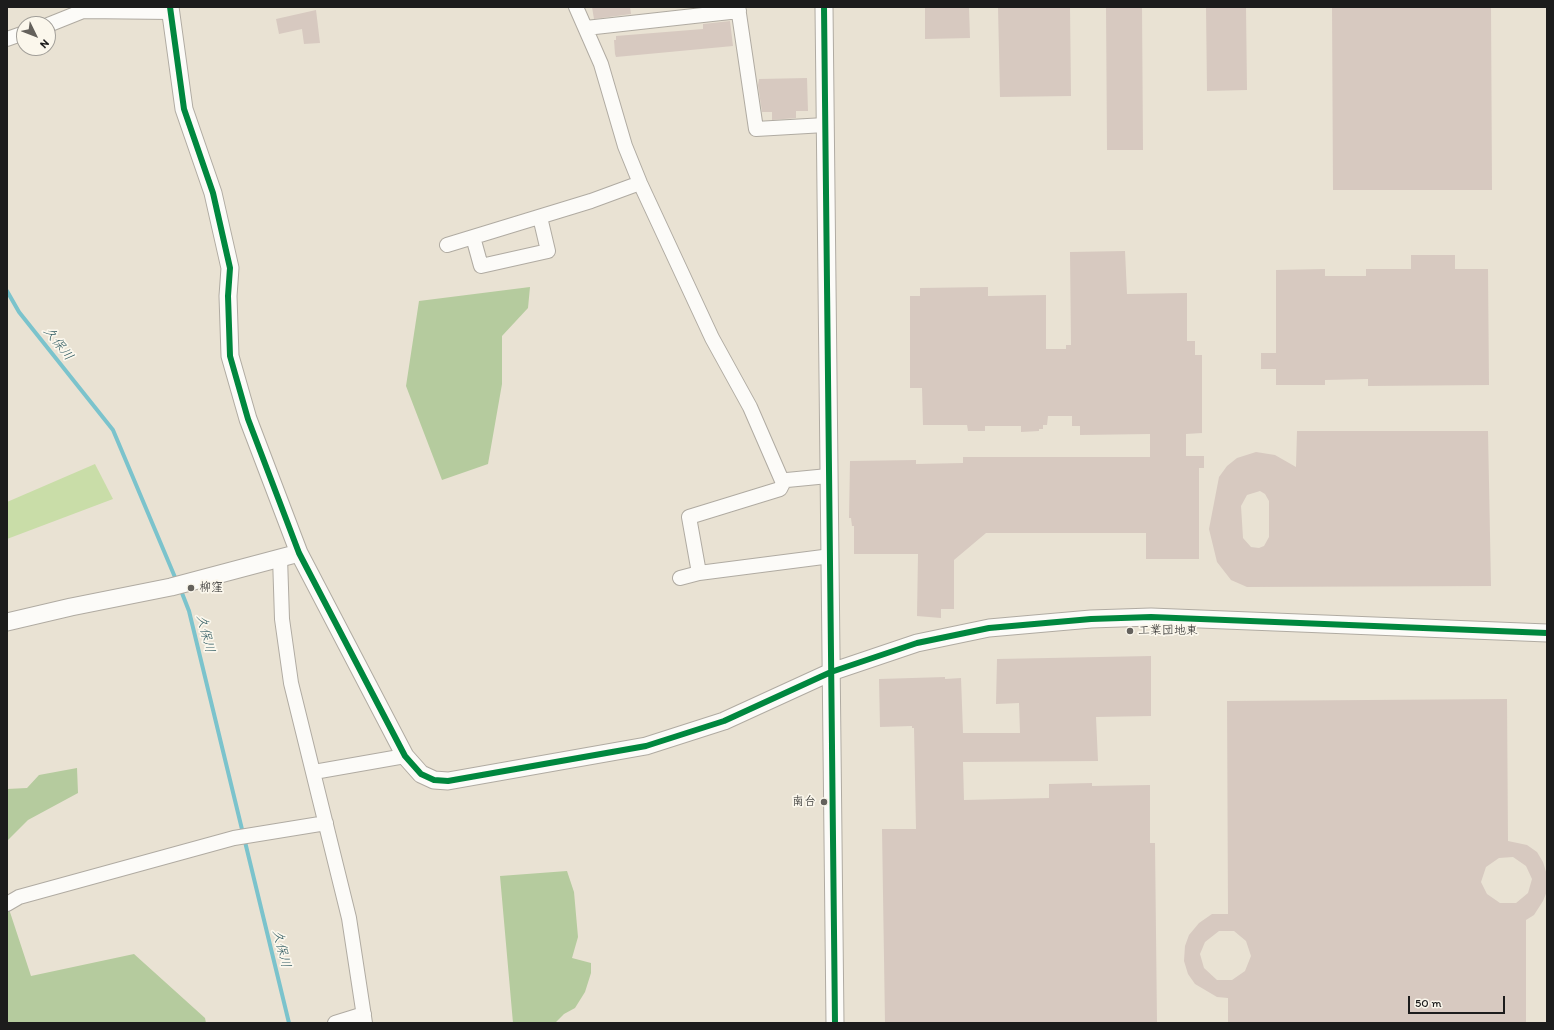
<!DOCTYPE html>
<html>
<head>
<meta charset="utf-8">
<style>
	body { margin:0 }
	#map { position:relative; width:1554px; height:1030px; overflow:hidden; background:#e9e2d3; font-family:Itim,sans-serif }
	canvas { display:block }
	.frame { position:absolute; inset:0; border:8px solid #1c1c1c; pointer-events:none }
	.north { position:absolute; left:16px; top:16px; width:40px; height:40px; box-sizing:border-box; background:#fbf7ec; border:1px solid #a29f99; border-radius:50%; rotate:133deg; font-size:11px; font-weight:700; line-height:16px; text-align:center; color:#1c1c1c }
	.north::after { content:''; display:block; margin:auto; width:14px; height:18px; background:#64615c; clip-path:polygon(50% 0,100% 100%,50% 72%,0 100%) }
	.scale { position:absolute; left:1408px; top:996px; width:97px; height:18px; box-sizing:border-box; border:2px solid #1c1c1c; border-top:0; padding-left:5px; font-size:12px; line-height:14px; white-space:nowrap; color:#1c1c1c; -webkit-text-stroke:3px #fbf7ec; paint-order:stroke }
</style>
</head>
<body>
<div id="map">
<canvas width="1554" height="1030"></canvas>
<div class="frame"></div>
<div class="north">N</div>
<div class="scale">50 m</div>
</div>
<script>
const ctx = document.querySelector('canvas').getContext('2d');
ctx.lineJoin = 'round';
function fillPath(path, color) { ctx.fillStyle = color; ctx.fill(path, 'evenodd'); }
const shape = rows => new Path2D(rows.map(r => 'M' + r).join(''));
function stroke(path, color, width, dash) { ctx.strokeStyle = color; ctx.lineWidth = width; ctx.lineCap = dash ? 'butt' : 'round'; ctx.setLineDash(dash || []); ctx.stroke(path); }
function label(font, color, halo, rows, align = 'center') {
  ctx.font = font + ' Itim,"Klee One",sans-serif'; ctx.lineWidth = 3.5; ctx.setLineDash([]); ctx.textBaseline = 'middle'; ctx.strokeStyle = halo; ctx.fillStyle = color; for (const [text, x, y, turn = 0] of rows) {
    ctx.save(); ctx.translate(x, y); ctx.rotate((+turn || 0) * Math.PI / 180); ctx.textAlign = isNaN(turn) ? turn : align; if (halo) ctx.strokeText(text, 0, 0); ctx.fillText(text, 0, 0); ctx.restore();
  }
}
const green = shape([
	[95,464,113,499,7,539,7,502]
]);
const forest = shape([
	[530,287,528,308,502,336,502,384,488,464,442,480,406,386,419,301],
	[77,768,78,793,28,820,7,841,7,789,27,788,39,775],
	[567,871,574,892,578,937,572,958,591,963,591,973,585,992,575,1008,564,1014,555,1023,513,1023,500,876],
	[7,903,31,976,134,954,205,1018,206,1023,7,1023]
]);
const stream = shape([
	[7,291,19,312,113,430,177,582],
	[180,588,189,611,289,1023]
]);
const building = shape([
	[592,7,630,7,631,14,594,19],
	[925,7,969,7,970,38,925,39],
	[998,7,1070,7,1071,96,1000,97],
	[1106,7,1142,7,1143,150,1107,150],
	[1206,7,1246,7,1247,90,1207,91],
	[1332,7,1491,7,1492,190,1333,190],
	[316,10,320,43,304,44,302,29,279,34,276,19],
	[730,21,733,46,616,57,615,54,614,40,616,40,616,36,703,29,703,24],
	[807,78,808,111,796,111,796,118,772,120,772,112,762,112,758,85,759,79],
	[1125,251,1127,294,1187,293,1187,341,1195,341,1195,355,1202,355,1202,433,1186,434,1186,456,1204,456,1204,468,1199,468,1199,559,1146,559,1146,533,986,533,954,560,954,609,941,609,941,618,917,616,918,554,854,554,854,526,852,526,851,518,849,518,850,461,916,460,916,464,963,463,963,457,1150,457,1150,434,1080,435,1080,426,1072,426,1072,416,1048,416,1047,425,1043,425,1043,429,1039,429,1039,431,1021,432,1021,426,985,426,985,431,968,431,967,425,923,425,922,388,910,388,910,296,920,296,920,288,988,287,988,296,1046,295,1046,349,1066,349,1066,345,1071,345,1070,252],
	[1411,255,1455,255,1455,269,1488,269,1489,385,1368,386,1368,379,1325,380,1325,385,1276,385,1276,369,1261,369,1261,353,1276,353,1276,270,1325,269,1325,276,1366,276,1366,269,1411,269],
	[1297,431,1488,431,1491,586,1247,587,1231,580,1217,562,1209,529,1219,477,1227,466,1237,458,1256,452,1275,455,1296,467],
	[1260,491,1265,494,1269,501,1269,537,1264,546,1259,548,1251,547,1243,538,1241,506,1247,495],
	[1151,656,1151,716,1096,717,1098,761,963,762,964,800,1049,798,1049,784,1092,783,1092,786,1150,785,1150,843,1155,843,1157,1023,885,1023,882,829,916,829,914,728,912,728,912,726,880,727,879,679,945,677,945,679,961,678,963,733,1020,733,1019,703,996,704,997,659],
	[1507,699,1508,841,1527,845,1537,852,1543,862,1547,875,1547,891,1543,901,1534,915,1526,920,1526,1023,1228,1023,1228,998,1217,997,1195,984,1188,974,1184,961,1185,946,1189,935,1199,923,1212,914,1228,914,1227,701],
	[1513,857,1526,866,1532,879,1528,893,1516,903,1500,903,1487,894,1481,882,1486,867,1499,858],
	[1219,931,1234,931,1246,941,1251,956,1245,971,1232,980,1217,980,1204,968,1200,954,1205,942]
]);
const minor = shape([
	[576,7,601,64,625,146,640,183,712,338,750,407,783,483,787,480,828,476],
	[738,7,756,129,825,125],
	[48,25,83,11,171,12],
	[586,28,739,11],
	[7,39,24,33],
	[473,237,481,266,548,251,540,217],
	[447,245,591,201,640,183],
	[280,557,282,619,291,683,349,918,365,1023],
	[699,573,689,517,780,489,783,483],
	[680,578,699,573,831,556],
	[314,772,405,756],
	[7,904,19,897,234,838,326,823],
	[335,1023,364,1014]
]);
const tertiary = shape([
	[170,7,184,109,213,193,230,268,228,296,230,356,248,419,299,553,405,756,421,774,434,780,448,781,646,746,724,721,831,672,917,643,989,628,1091,619,1151,617,1547,633],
	[824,7,835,1023],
	[7,622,71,607,171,587,299,553]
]);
const cycleway = shape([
	[170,7,184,109,213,193,230,268,228,296,230,356,248,419,299,553,405,756,421,774,434,780,448,781,646,746,724,721,831,672,917,643,989,628,1091,619,1151,617,1547,633],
	[824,7,835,1023]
]);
const markers = [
	[191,588,4,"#64615c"],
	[1130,631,4,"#64615c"],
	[824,802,4,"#64615c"]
];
const poiNames = [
	["柳窪",199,588],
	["工業団地東",1138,631],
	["南台",816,802,"right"]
];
const waterNames = [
	["久保川",58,344,52],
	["久保川",205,634,76],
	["久保川",281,949,76]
];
fillPath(green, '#c9dda8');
fillPath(forest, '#b5cb9e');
stroke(stream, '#7bc3cc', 4);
fillPath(building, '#d7c9c0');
stroke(minor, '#b0aba2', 16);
stroke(tertiary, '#b0aba2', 19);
stroke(minor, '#fcfbf8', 14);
stroke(tertiary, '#fcfbf8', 17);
stroke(cycleway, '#00873e', 6);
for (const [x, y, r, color] of markers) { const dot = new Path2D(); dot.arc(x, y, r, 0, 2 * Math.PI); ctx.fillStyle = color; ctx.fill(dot); stroke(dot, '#fbf7ec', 1.5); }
label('12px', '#1c1c1c', '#fbf7ec', poiNames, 'left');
label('italic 13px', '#2f5a61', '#fbf7ec', waterNames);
</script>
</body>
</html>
